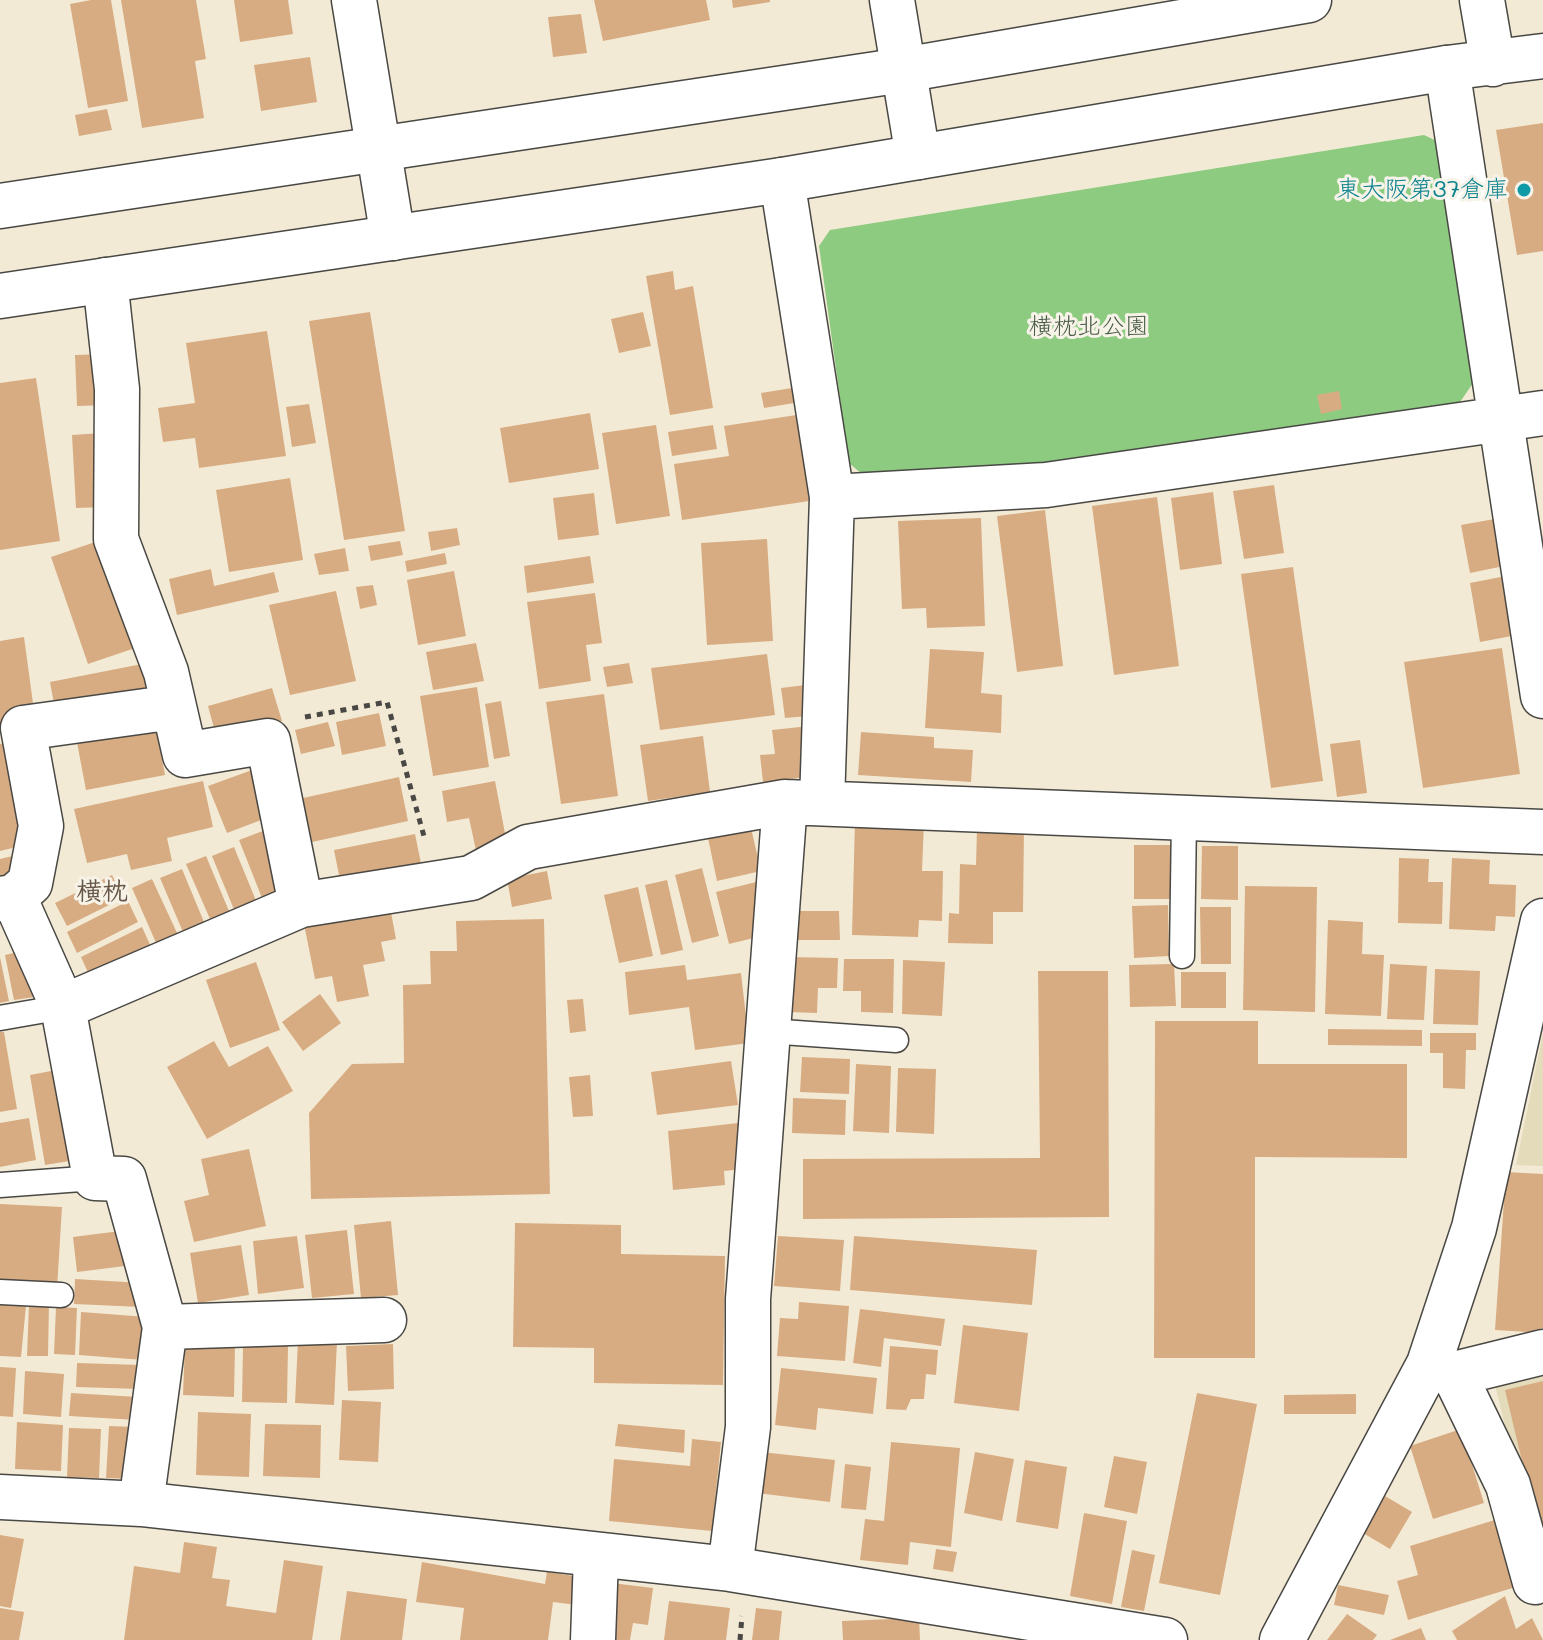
<!DOCTYPE html>
<html>
<head>
<meta charset="utf-8">
<style>
	body { margin:0 }
	canvas { display:block; background:#f3ead5 }
</style>
</head>
<body>
<canvas width="1543" height="1640"></canvas>
<script>
const ctx = document.querySelector('canvas').getContext('2d');
ctx.lineJoin = 'round';
function fillPath(path, color) { ctx.fillStyle = color; ctx.fill(path, 'evenodd'); }
const shape = rows => new Path2D(rows.map(r => 'M' + r).join(''));
function stroke(path, color, width, dash) { ctx.strokeStyle = color; ctx.lineWidth = width; ctx.lineCap = dash ? 'butt' : 'round'; ctx.setLineDash(dash || []); ctx.stroke(path); }
function label(font, color, halo, rows, align = 'center') {
  ctx.font = font + ' Mali,"Klee One",sans-serif'; ctx.lineWidth = 6; ctx.setLineDash([]); ctx.textBaseline = 'middle'; ctx.strokeStyle = halo; ctx.fillStyle = color; for (const [text, x, y, turn = 0] of rows) {
    ctx.save(); ctx.translate(x, y); ctx.rotate((+turn || 0) * Math.PI / 180); ctx.textAlign = isNaN(turn) ? turn : align; if (halo) ctx.strokeText(text, 0, 0); ctx.fillText(text, 0, 0); ctx.restore();
  }
}
const built = shape([
	[1543,1033,1543,1166,1516,1165],
	[1543,1372,1543,1540,1534,1542,1495,1385]
]);
const green = shape([
	[1424,135,1441,143,1480,373,1458,405,1051,471,869,480,849,463,819,246,830,230]
]);
const building = shape([
	[91,0,111,0,128,101,88,108,70,4],
	[121,0,196,0,206,59,195,61,204,118,142,128],
	[234,0,288,0,293,34,240,42],
	[594,0,706,0,710,20,603,41],
	[732,0,770,0,770,2,733,8],
	[581,14,587,53,553,57,548,17],
	[310,57,317,102,261,111,254,65],
	[107,109,112,130,79,136,75,115],
	[1543,123,1543,251,1517,255,1496,130],
	[673,271,675,290,693,286,713,408,670,415,646,276],
	[370,312,405,531,344,540,309,321],
	[643,312,651,346,619,353,611,319],
	[267,331,286,456,199,468,195,438,163,442,158,408,195,403,186,343],
	[105,354,108,405,77,406,75,355],
	[36,378,60,541,0,550,0,383],
	[798,387,800,402,764,408,761,393],
	[1339,391,1342,409,1321,414,1317,395],
	[309,404,316,443,292,447,286,407],
	[590,413,599,469,509,483,500,428],
	[803,414,816,500,682,520,674,464,729,456,724,426],
	[656,425,670,516,616,524,602,433],
	[713,425,717,449,672,456,668,432],
	[102,433,107,507,76,508,72,435],
	[290,478,303,560,229,572,216,490],
	[1274,485,1284,553,1244,559,1233,491],
	[1213,492,1222,564,1180,570,1171,498],
	[594,493,599,535,558,540,553,498],
	[1157,497,1179,666,1114,675,1092,506],
	[1045,510,1063,666,1017,672,997,516],
	[981,518,985,626,927,628,926,608,902,609,898,521],
	[1500,518,1509,565,1470,573,1461,525],
	[457,528,460,545,431,551,428,532],
	[104,539,141,646,88,664,51,557],
	[767,539,773,641,707,645,701,543],
	[400,541,403,555,371,561,368,546],
	[345,548,349,571,319,575,314,554],
	[445,553,447,564,407,572,405,561],
	[590,556,594,583,527,593,524,566],
	[1293,567,1323,781,1271,788,1241,574],
	[211,569,214,586,274,572,279,592,177,615,169,579],
	[454,571,466,636,418,645,407,580],
	[1506,576,1517,635,1480,642,1470,583],
	[373,585,377,605,360,609,356,587],
	[336,591,356,681,290,695,269,605],
	[595,593,602,643,586,645,591,681,539,689,527,602],
	[24,637,35,718,0,723,0,641],
	[476,643,484,681,433,690,426,652],
	[1502,648,1520,774,1423,788,1404,662],
	[930,649,984,652,981,693,1002,695,1001,733,925,728],
	[767,654,775,715,660,730,651,668],
	[629,663,633,683,607,687,603,667],
	[142,664,148,696,56,715,50,682],
	[805,685,809,716,785,718,781,688],
	[477,687,489,767,433,776,420,696],
	[272,688,282,721,217,739,208,706],
	[604,694,618,796,561,804,546,702],
	[501,701,510,756,494,759,485,704],
	[379,713,386,746,342,755,336,722],
	[154,717,165,775,86,790,75,732],
	[328,722,335,746,301,754,295,730],
	[809,726,815,776,763,782,760,755,775,754,772,730],
	[861,732,934,737,934,748,973,750,971,782,858,775],
	[703,736,710,792,648,801,640,745],
	[18,740,25,845,0,851,0,744],
	[1360,740,1367,793,1337,797,1330,744],
	[252,770,269,817,227,833,208,786],
	[399,777,408,821,312,842,303,798],
	[203,781,213,827,167,838,172,861,131,870,127,854,87,863,74,809],
	[495,781,508,849,477,855,469,818,447,822,442,791],
	[855,820,924,822,922,871,943,871,942,921,919,920,918,937,852,935],
	[751,828,761,871,717,881,708,838],
	[977,828,1024,828,1023,912,993,912,993,944,948,943,949,913,959,914,960,864,976,865],
	[268,829,291,887,262,898,239,840],
	[415,834,423,873,342,890,334,850],
	[1134,845,1173,845,1173,899,1134,899],
	[1202,846,1238,846,1238,900,1201,899],
	[234,847,257,903,235,912,212,856],
	[21,854,25,879,0,885,0,859],
	[206,856,229,911,210,919,186,864],
	[1399,858,1429,859,1428,882,1443,882,1442,924,1398,923],
	[1452,858,1490,860,1489,884,1516,885,1515,917,1496,916,1495,931,1449,929],
	[702,868,719,936,692,943,675,875],
	[182,869,204,922,183,932,160,878],
	[547,871,552,899,512,907,507,879],
	[112,875,123,898,67,926,55,903],
	[152,879,178,935,157,945,132,888],
	[667,880,683,950,661,955,645,885],
	[756,882,770,934,729,944,716,892],
	[1245,886,1317,887,1315,1012,1243,1010],
	[638,887,653,956,619,963,604,895],
	[128,901,138,922,77,953,67,932],
	[1168,905,1169,956,1134,958,1132,906],
	[390,907,396,939,381,942,385,961,363,965,369,996,337,1002,332,976,315,979,304,924],
	[1200,907,1231,907,1231,964,1201,964],
	[797,911,839,911,840,940,797,940],
	[544,919,550,1194,311,1199,309,1113,352,1064,404,1063,403,985,431,984,430,951,457,951,456,921],
	[1328,920,1363,922,1362,954,1384,955,1381,1016,1325,1014],
	[142,927,152,949,91,979,81,957],
	[32,949,41,996,14,1000,5,955],
	[0,957,9,1001,0,1003],
	[789,957,838,958,837,988,818,988,817,1013,788,1012],
	[844,959,894,959,893,1013,861,1012,861,991,843,991],
	[903,960,945,962,942,1016,902,1014],
	[256,962,280,1030,230,1048,206,980],
	[1174,964,1176,1006,1130,1007,1129,965],
	[1390,964,1427,966,1424,1020,1387,1019],
	[685,965,687,980,741,973,749,1043,695,1050,689,1007,629,1015,625,972],
	[1435,969,1480,971,1478,1025,1433,1024],
	[1038,971,1108,971,1109,1217,803,1219,803,1159,1040,1158],
	[1181,972,1226,972,1226,1008,1181,1008],
	[320,994,341,1023,303,1051,282,1022],
	[583,999,586,1031,570,1033,567,1000],
	[1155,1021,1258,1021,1258,1064,1407,1064,1407,1158,1255,1157,1255,1358,1154,1358],
	[1328,1029,1422,1030,1422,1046,1328,1045],
	[0,1032,4,1032,17,1109,0,1112],
	[1430,1033,1476,1033,1476,1050,1466,1050,1465,1089,1443,1088,1443,1053,1430,1053],
	[214,1041,229,1067,268,1046,293,1091,207,1139,167,1067],
	[802,1057,850,1059,849,1094,800,1092],
	[731,1061,738,1105,657,1115,651,1072],
	[856,1064,891,1066,889,1133,853,1131],
	[67,1068,82,1159,45,1165,30,1075],
	[898,1068,936,1069,934,1134,896,1132],
	[590,1075,593,1116,573,1117,569,1077],
	[793,1098,846,1100,845,1135,792,1133],
	[29,1118,36,1160,0,1167,0,1123],
	[747,1122,752,1168,724,1171,725,1185,673,1190,668,1131],
	[249,1149,266,1226,194,1242,184,1201,209,1195,201,1159],
	[1506,1172,1543,1174,1543,1328,1528,1332,1495,1330],
	[0,1204,62,1207,57,1289,0,1286],
	[391,1221,398,1295,361,1298,354,1225],
	[515,1223,621,1225,621,1254,725,1256,723,1385,594,1383,594,1348,513,1347],
	[128,1230,133,1265,77,1272,73,1237],
	[347,1230,354,1294,312,1298,305,1235],
	[297,1236,304,1288,258,1294,253,1241],
	[778,1236,844,1240,840,1291,774,1286],
	[854,1236,1037,1250,1032,1305,850,1290],
	[241,1245,249,1295,198,1303,190,1253],
	[75,1279,142,1283,141,1307,74,1304],
	[799,1302,849,1306,845,1361,777,1356,780,1318,798,1319],
	[29,1303,49,1303,48,1356,27,1356],
	[0,1304,26,1306,21,1357,0,1356],
	[56,1307,77,1308,75,1355,54,1354],
	[860,1309,945,1319,941,1346,884,1338,881,1367,853,1363],
	[81,1312,147,1317,143,1360,79,1355],
	[963,1325,1028,1333,1019,1411,954,1403],
	[298,1340,337,1341,334,1405,295,1403],
	[185,1344,235,1345,234,1397,183,1395],
	[393,1344,394,1389,348,1391,346,1346],
	[243,1345,288,1346,287,1403,242,1402],
	[890,1346,938,1350,936,1375,926,1374,924,1399,911,1399,906,1410,886,1409],
	[77,1363,141,1365,140,1389,76,1387],
	[0,1367,16,1368,13,1417,0,1416],
	[781,1368,877,1378,873,1414,818,1408,816,1430,775,1425],
	[25,1371,64,1374,61,1417,23,1414],
	[1543,1381,1543,1527,1538,1528,1505,1390],
	[71,1393,138,1397,137,1420,69,1416],
	[1197,1393,1257,1404,1220,1595,1159,1583],
	[1356,1394,1356,1414,1284,1414,1284,1395],
	[342,1400,381,1402,378,1462,339,1460],
	[198,1412,251,1414,249,1477,196,1475],
	[17,1422,63,1425,61,1471,15,1469],
	[265,1424,321,1425,320,1478,263,1476],
	[618,1424,685,1430,684,1453,615,1446],
	[109,1426,135,1427,133,1479,106,1478],
	[69,1428,101,1429,99,1478,67,1477],
	[1461,1429,1484,1503,1433,1519,1410,1446],
	[692,1439,721,1442,712,1531,609,1521,614,1459,690,1466],
	[891,1442,960,1448,951,1547,910,1542,908,1565,860,1560,865,1519,884,1521],
	[761,1452,835,1460,830,1502,757,1493],
	[975,1452,1014,1459,1002,1521,964,1513],
	[1114,1456,1147,1462,1137,1514,1104,1507],
	[1025,1460,1067,1467,1058,1529,1016,1522],
	[845,1464,871,1467,866,1510,841,1508],
	[1385,1496,1412,1512,1390,1549,1363,1533],
	[1084,1513,1127,1521,1112,1604,1070,1596],
	[1498,1519,1519,1586,1408,1620,1397,1581,1418,1575,1410,1546],
	[0,1535,24,1539,11,1608,0,1606],
	[184,1542,217,1547,212,1578,230,1580,226,1606,276,1613,284,1560,323,1566,312,1640,124,1640,134,1566,180,1573],
	[936,1549,957,1552,953,1572,933,1569],
	[1132,1550,1155,1555,1144,1611,1121,1607],
	[422,1562,545,1584,547,1572,581,1577,577,1605,553,1602,548,1640,460,1640,464,1608,416,1602],
	[612,1583,653,1588,648,1625,633,1623,630,1640,605,1640],
	[1338,1585,1389,1595,1384,1615,1334,1605],
	[347,1591,407,1599,402,1640,340,1640],
	[1505,1596,1516,1629,1532,1618,1543,1640,1457,1640,1452,1631],
	[669,1601,730,1608,726,1640,664,1640],
	[0,1608,24,1612,19,1640,0,1640],
	[756,1608,782,1611,779,1640,752,1640],
	[1347,1614,1377,1635,1373,1640,1327,1640],
	[919,1618,920,1640,843,1640,842,1621],
	[1421,1628,1426,1640,1390,1640]
]);
const path = shape([
	[305,717,387,702,425,840],
	[740,1640,742,1616]
]);
const service = shape([
	[1182,956,1184,818],
	[0,1018,63,1007],
	[768,1031,896,1040],
	[0,1185,95,1178],
	[0,1292,61,1295]
]);
const minor = shape([
	[354,0,393,238],
	[892,0,918,157],
	[1447,68,1543,696],
	[782,180,832,497,822,803],
	[105,280,117,389,116,539,166,672,185,755,268,741,301,905],
	[832,497,1046,485,1543,413],
	[14,897,30,883,41,826,23,728,174,707],
	[0,899,14,897,63,1007,95,1178,124,1179,165,1327,141,1504],
	[63,1007,301,905,471,878,528,847,785,802,1543,832],
	[165,1327,384,1320],
	[1429,1364,1454,1374,1543,1352],
	[1454,1374,1508,1485,1535,1582],
	[0,1497,141,1504,730,1569,1165,1640],
	[730,1569,748,1427,748,1299,785,802],
	[593,1640,596,1557],
	[1282,1640,1429,1364,1474,1228,1543,921]
]);
const tertiary = shape([
	[1482,0,1493,64],
	[0,206,903,70,1309,0],
	[0,296,782,180,1447,68,1543,56]
]);
const markers = [
	[1524,190,8,"#0f9aa8"]
];
const cultureNames = [
	["東大阪第37倉庫",1508,190]
];
const parkNames = [
	["横枕北公園",1089,327]
];
const neighbourhoodNames = [
	["横枕",102,892]
];
fillPath(built, '#e3dbba');
fillPath(green, '#8dcb81');
fillPath(building, '#d8ac82');
stroke(service, '#494844', 27);
stroke(minor, '#494844', 47);
stroke(tertiary, '#494844', 47);
stroke(path, '#494844', 5, [6, 6]);
stroke(service, '#fff', 24);
stroke(minor, '#fff', 44);
stroke(tertiary, '#fff', 44);
for (const [x, y, r, color] of markers) { const dot = new Path2D(); dot.arc(x, y, r, 0, 2 * Math.PI); ctx.fillStyle = color; ctx.fill(dot); stroke(dot, '#f7f3e8', 3); }
label('24px', '#0d838f', '#f7f3e8', cultureNames, 'right');
label('24px', '#485b45', '#f7f3e8', parkNames);
label('bold 26px', '#685849', '#f7f3e8', neighbourhoodNames);
</script>
</body>
</html>
